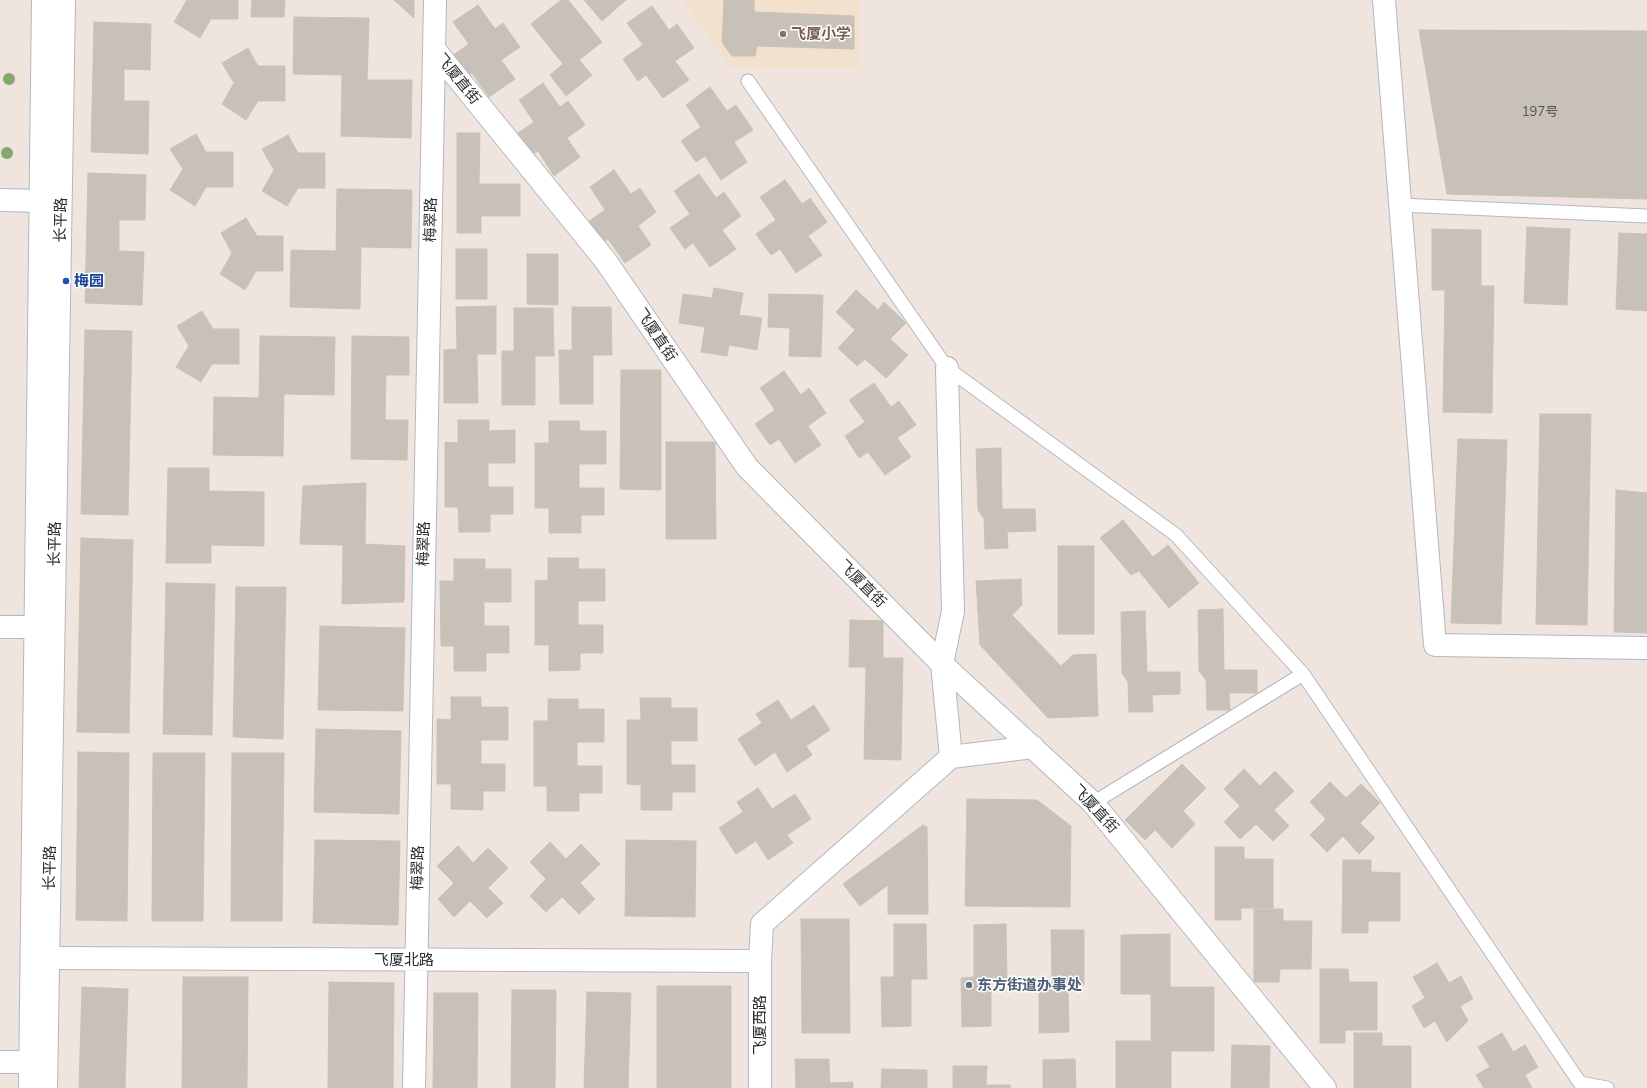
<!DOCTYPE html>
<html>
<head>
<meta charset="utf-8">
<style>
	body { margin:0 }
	canvas { display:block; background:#efe5de }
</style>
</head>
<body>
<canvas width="1647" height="1088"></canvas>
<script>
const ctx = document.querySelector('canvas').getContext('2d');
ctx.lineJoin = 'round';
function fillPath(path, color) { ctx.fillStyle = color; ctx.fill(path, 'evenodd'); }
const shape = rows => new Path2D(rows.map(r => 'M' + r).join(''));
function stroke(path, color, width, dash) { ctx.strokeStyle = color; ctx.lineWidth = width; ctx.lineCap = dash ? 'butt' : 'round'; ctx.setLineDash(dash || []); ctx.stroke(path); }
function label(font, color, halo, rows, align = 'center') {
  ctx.font = font + ' Mulish,"Noto Sans SC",sans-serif'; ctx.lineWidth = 3; ctx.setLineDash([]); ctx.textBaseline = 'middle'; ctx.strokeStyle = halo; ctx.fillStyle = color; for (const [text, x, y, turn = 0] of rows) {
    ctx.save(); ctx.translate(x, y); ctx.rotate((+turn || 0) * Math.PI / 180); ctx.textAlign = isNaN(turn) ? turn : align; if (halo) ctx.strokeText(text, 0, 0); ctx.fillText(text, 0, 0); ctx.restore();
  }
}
const education = shape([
	[682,0,860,0,859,68,731,68]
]);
const building = shape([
	[187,0,238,0,238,19,211,19,200,38,174,22,187,0],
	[252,0,285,0,284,17,251,17,252,0],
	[394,0,414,0,414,18,394,0],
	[561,0,568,0,602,42,579,60,592,75,566,96,550,75,563,64,531,24,561,0],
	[584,0,626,0,602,21,584,0],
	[724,0,754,0,754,12,854,16,854,49,757,46,755,56,732,56,722,42,724,0],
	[478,5,495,29,503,23,520,47,501,60,515,79,489,97,472,73,464,79,449,58,469,44,453,22,478,5],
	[652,6,669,30,677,24,694,48,675,61,689,80,663,98,646,75,638,81,623,59,643,45,627,23,652,6],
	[294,17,369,18,367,80,412,80,411,138,341,136,342,75,293,74,294,17],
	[94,22,151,24,150,70,124,69,124,101,149,101,148,154,91,152,94,22],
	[1419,30,1647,31,1647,199,1447,194,1419,30],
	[248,48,258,66,285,66,285,101,258,101,246,120,222,104,234,83,222,63,248,48],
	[543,83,560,107,568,101,585,125,567,138,580,157,554,176,538,151,529,157,514,136,534,122,519,100,543,83],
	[710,87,727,111,736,105,753,130,734,142,747,162,721,180,705,156,696,162,681,141,701,127,686,105,710,87],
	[457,133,480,133,479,184,520,184,520,216,481,216,481,233,457,233,457,133],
	[196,134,206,152,233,152,233,187,206,187,195,206,170,190,183,169,170,149,196,134],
	[288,135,298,153,325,153,325,188,298,188,287,206,262,191,274,170,262,149,288,135],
	[614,170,631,194,640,188,656,212,638,226,651,245,625,263,608,239,600,245,585,224,605,210,590,187,614,170],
	[88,173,146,175,145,220,119,220,119,251,144,252,142,305,85,303,88,173],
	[699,174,716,198,724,192,741,216,722,230,736,249,710,267,693,243,685,249,670,228,690,214,674,191,699,174],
	[785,180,802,204,810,198,827,222,808,236,822,255,796,273,780,249,771,255,756,234,776,220,760,197,785,180],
	[337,189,412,190,411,248,361,247,360,309,290,307,291,250,336,251,337,189],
	[246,218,257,236,283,236,283,271,256,271,245,290,220,274,232,253,221,233,246,218],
	[1527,227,1570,229,1567,305,1524,303,1527,227],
	[1432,229,1481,230,1481,286,1494,286,1492,413,1443,412,1445,290,1432,290,1432,229],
	[1619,233,1647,234,1647,311,1616,309,1619,233],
	[456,249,487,249,487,299,456,299,456,249],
	[527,254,558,254,558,305,527,304,527,254],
	[714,288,743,293,739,315,762,318,757,350,729,345,727,356,701,352,705,327,679,323,683,294,712,298,714,288],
	[856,290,878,310,884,302,906,323,890,339,908,355,886,378,865,359,857,366,838,348,855,330,836,312,856,290],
	[769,294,823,295,821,357,789,356,790,328,768,327,769,294],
	[496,306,496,354,477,354,478,403,444,403,444,350,457,349,456,307,496,306],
	[572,307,611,307,612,355,593,355,593,404,560,404,559,350,572,350,572,307],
	[514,308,553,308,554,356,535,356,535,405,502,405,502,351,514,351,514,308],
	[202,311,213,329,239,329,239,364,212,364,201,382,176,367,189,346,177,326,202,311],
	[85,330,132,331,128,515,81,514,85,330],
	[260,336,335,337,334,395,284,394,283,456,213,455,214,397,259,398,260,336],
	[352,336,409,337,409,375,386,375,385,420,408,420,407,460,351,459,352,336],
	[621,370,661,370,661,490,620,489,621,370],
	[784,371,801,395,809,388,826,413,808,426,821,445,795,463,779,439,770,445,755,424,775,410,760,388,784,371],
	[874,383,891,407,899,401,916,425,897,438,911,457,885,475,868,452,859,458,845,436,865,422,849,400,874,383],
	[1540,414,1591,414,1587,625,1536,624,1540,414],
	[458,420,489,420,489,431,515,430,515,463,488,463,488,487,513,487,513,514,490,514,490,532,459,532,458,507,445,507,445,442,458,443,458,420],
	[549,421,579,421,580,431,606,431,606,464,579,464,579,488,604,488,604,515,581,515,581,533,549,533,549,508,535,508,535,443,549,443,549,421],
	[1458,439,1507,440,1501,624,1451,623,1458,439],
	[666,442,715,442,716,539,666,539,666,442],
	[1001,448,1002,509,1035,509,1036,531,1007,532,1008,548,985,549,984,519,978,510,976,449,1001,448],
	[168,468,209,468,209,491,264,492,264,546,211,545,211,563,166,563,168,468],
	[366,483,365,544,405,546,404,602,342,604,343,545,300,544,303,486,366,483],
	[1616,490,1647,493,1647,633,1614,632,1616,490],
	[1123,520,1153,557,1168,545,1199,583,1169,608,1139,571,1131,575,1100,538,1123,520],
	[81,538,133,540,129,733,77,732,81,538],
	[1058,546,1094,546,1094,634,1058,634,1058,546],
	[548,558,579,558,578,569,605,569,605,601,578,601,578,625,603,625,603,653,580,653,580,670,549,671,549,645,535,645,535,581,548,580,548,558],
	[454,559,485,559,485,569,511,569,511,602,484,602,484,626,509,626,509,653,486,653,486,671,454,671,454,646,441,646,440,581,454,581,454,559],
	[1021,579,1022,605,1012,615,1061,666,1073,655,1096,654,1098,716,1048,718,980,645,976,581,1021,579],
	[166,583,215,584,212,735,163,734,166,583],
	[236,587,286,587,283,739,233,737,236,587],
	[1223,609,1224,670,1257,670,1257,693,1229,693,1230,710,1207,710,1206,680,1199,671,1198,610,1223,609],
	[1145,611,1147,672,1180,672,1180,694,1152,695,1153,712,1129,712,1128,682,1122,673,1121,612,1145,611],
	[850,620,883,621,883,658,903,658,901,760,864,759,866,667,849,667,850,620],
	[320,626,405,628,403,711,318,710,320,626],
	[451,697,481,697,481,707,508,707,508,740,481,740,481,764,505,764,505,791,483,791,483,810,451,809,451,784,437,784,437,719,451,720,451,697],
	[640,698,671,698,671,708,697,708,697,741,671,741,671,765,695,765,695,792,672,792,672,810,641,810,641,785,627,784,627,720,641,720,640,698],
	[548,699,578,699,578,709,604,709,604,742,577,742,577,766,602,766,602,793,579,793,579,811,547,811,547,786,534,786,534,721,548,721,548,699],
	[778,700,791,720,814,705,830,730,806,746,812,755,787,772,775,752,755,766,738,739,762,723,756,714,778,700],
	[316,729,401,731,399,814,314,812,316,729],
	[78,752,129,753,127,921,76,920,78,752],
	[153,753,205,753,203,921,152,921,153,753],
	[232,753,284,753,282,921,231,921,232,753],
	[1182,764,1206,788,1183,811,1195,824,1172,848,1155,830,1145,840,1125,820,1182,764],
	[1244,769,1260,786,1275,771,1294,791,1274,810,1289,826,1273,841,1256,824,1240,839,1224,822,1240,806,1224,789,1244,769],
	[1330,782,1346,798,1361,784,1380,803,1360,823,1375,838,1359,854,1343,836,1327,852,1310,835,1326,819,1310,802,1330,782],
	[758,788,772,809,795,794,811,819,787,835,793,843,768,860,756,841,736,854,719,828,743,812,737,802,758,788],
	[967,799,1037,800,1071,826,1070,907,965,906,967,799],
	[923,825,927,827,928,914,888,914,888,885,860,906,843,884,923,825],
	[315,840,400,841,398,925,313,923,315,840],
	[626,840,696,841,695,917,625,916,626,840],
	[550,842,566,859,581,844,600,864,580,883,595,899,579,914,562,897,546,912,530,896,546,879,530,862,550,842],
	[458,846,473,863,488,848,508,868,488,888,503,903,487,918,470,901,454,917,438,899,454,883,437,866,458,846],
	[1215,847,1244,847,1244,859,1273,859,1273,908,1241,908,1241,920,1215,920,1215,847],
	[1343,860,1371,860,1371,872,1400,873,1400,921,1368,921,1368,933,1342,933,1343,860],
	[1254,909,1283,909,1283,921,1312,921,1311,969,1280,969,1279,982,1254,982,1254,909],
	[801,919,849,919,850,1033,802,1033,801,919],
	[894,924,926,924,927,979,911,979,911,1026,882,1027,881,977,894,977,894,924],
	[1006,924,1007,980,991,980,991,1026,962,1027,961,978,974,977,974,925,1006,924],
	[1051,930,1084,930,1084,985,1068,985,1069,1032,1039,1033,1039,983,1052,983,1051,930],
	[1170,934,1170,987,1214,987,1214,1051,1171,1051,1171,1088,1116,1088,1116,1041,1151,1041,1151,994,1121,994,1121,935,1170,934],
	[1437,963,1449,983,1461,976,1473,999,1460,1006,1468,1021,1447,1042,1435,1021,1424,1028,1412,1006,1425,998,1413,977,1437,963],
	[1320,969,1348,969,1349,982,1377,982,1377,1030,1345,1030,1345,1043,1320,1043,1320,969],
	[183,977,248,977,247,1088,182,1088,183,977],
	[329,982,394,983,393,1088,328,1088,329,982],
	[657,986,731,986,731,1088,657,1088,657,986],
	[82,987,128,989,125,1088,79,1088,82,987],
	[512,990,556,990,555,1088,511,1088,512,990],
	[587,992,631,993,628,1088,584,1088,587,992],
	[434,993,478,993,477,1088,433,1088,434,993],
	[1354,1033,1382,1033,1382,1046,1411,1046,1411,1088,1354,1088,1354,1033],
	[1502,1033,1513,1052,1525,1045,1538,1067,1525,1075,1532,1088,1484,1088,1476,1075,1490,1067,1478,1047,1502,1033],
	[1232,1045,1270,1046,1269,1088,1231,1088,1232,1045],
	[795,1059,829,1059,830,1083,853,1082,853,1088,796,1088,795,1059],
	[1075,1059,1076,1088,1043,1088,1043,1060,1075,1059],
	[953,1066,987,1066,986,1085,1010,1085,1010,1088,953,1088,953,1066],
	[882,1069,927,1070,927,1088,881,1088,882,1069]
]);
const service = shape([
	[748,81,947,368,1176,535,1303,674,1580,1083,1607,1088],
	[1400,205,1647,216],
	[1093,803,1303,674]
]);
const minor = shape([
	[1384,0,1435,645,1647,648],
	[434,49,605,260,747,467,942,664,1093,803,1325,1088],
	[0,200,41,201],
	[0,627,35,627],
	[951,757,1033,747],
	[48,958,760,961],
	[0,1062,30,1062],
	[414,1088,435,0],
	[760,1088,760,961,762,924,951,757,942,664,953,611,947,368]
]);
const tertiary = shape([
	[30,1088,43,0],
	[46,1088,64,0]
]);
const trees = [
	[9,79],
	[7,153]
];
const markers = [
	[783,34,4,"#8d6e63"],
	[66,281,4,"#1a4fb4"],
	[969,985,4,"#5c6f8a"]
];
const numberNames = [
	["197号",1540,112]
];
const educationNames = [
	["飞厦小学",791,34]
];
const streetNames = [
	["飞厦直街",458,79,51],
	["长平路",61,220,-89],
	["梅翠路",431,220,-89],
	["飞厦直街",656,335,56],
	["长平路",55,544,-89],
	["梅翠路",424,544,-89],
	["飞厦直街",862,584,45],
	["飞厦直街",1095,809,47],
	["长平路",50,868,-89],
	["梅翠路",418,868,-89],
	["飞厦北路",404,960],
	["飞厦西路",760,1025,-90]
];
const transitNames = [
	["梅园",74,281]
];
const serviceNames = [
	["东方街道办事处",977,985]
];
fillPath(education, '#f2e1cc');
fillPath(building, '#c8c1b9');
stroke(building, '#cbc1b7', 1);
stroke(service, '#b2b7c1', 15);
stroke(minor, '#b2b7c1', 24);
stroke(tertiary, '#b2b7c1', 24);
stroke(service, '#fff', 13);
stroke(minor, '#fff', 22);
stroke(tertiary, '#fff', 22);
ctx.fillStyle = '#88a66f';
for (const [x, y] of trees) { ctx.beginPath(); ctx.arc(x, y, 6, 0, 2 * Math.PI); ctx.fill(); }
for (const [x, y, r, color] of markers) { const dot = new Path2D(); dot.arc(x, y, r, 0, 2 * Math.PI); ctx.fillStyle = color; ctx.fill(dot); stroke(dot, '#fff', 1.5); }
label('13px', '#545250', null, numberNames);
label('bold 15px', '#785e54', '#fff', educationNames, 'left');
label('15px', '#2d2d2d', '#fff', streetNames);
label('bold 15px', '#164399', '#fff', transitNames, 'left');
label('bold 15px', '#4e5e75', '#fff', serviceNames, 'left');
</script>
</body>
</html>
